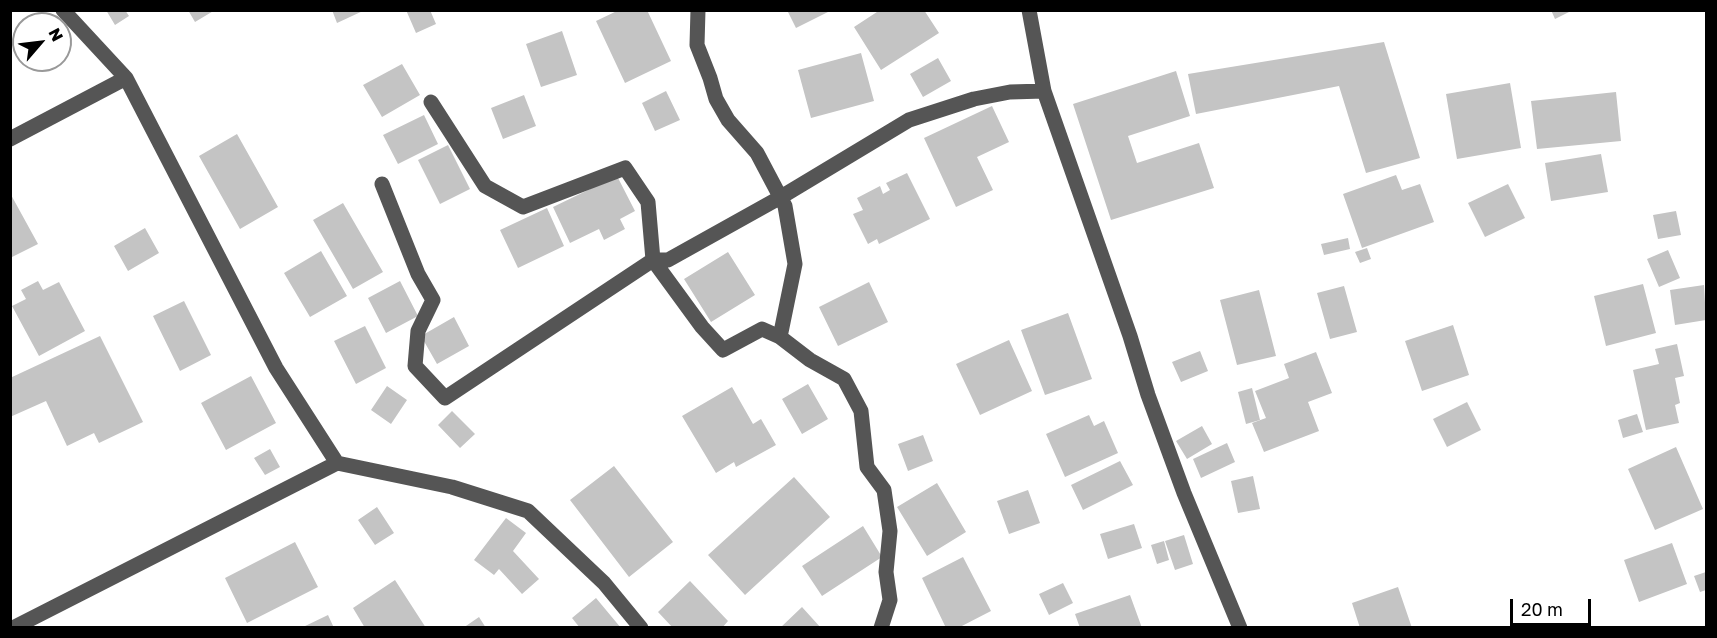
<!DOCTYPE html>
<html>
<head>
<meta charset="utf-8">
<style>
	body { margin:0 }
	#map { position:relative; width:1717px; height:638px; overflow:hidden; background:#fff; font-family:"Golos Text",sans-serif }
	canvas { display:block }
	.frame { position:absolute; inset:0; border:12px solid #000; pointer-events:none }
	.north { position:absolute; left:12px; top:12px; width:60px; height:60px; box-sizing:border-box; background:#fff; border:2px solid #999; border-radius:50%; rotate:62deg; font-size:16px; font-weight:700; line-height:24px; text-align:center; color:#000 }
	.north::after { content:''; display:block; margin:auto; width:21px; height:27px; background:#000; clip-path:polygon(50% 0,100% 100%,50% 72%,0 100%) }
	.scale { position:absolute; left:1510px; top:599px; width:81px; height:27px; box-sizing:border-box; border:3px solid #000; border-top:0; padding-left:8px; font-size:18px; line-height:21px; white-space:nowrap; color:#000; -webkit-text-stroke:4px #fff; paint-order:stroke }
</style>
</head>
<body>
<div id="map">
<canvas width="1717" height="638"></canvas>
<div class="frame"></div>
<div class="north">N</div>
<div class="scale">20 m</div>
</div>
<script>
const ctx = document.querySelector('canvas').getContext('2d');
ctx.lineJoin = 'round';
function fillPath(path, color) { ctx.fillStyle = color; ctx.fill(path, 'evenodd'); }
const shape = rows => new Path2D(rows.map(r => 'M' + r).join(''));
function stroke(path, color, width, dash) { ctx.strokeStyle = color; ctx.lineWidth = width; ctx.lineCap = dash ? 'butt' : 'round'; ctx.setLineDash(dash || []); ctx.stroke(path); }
const building = shape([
	[106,10,125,10,129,16,115,25],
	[188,10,215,10,195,22],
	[332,10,365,10,337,23],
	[406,10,430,10,436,24,416,33],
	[619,10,647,10,671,61,625,83,596,21],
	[787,10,832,10,796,28],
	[880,10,924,10,939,33,881,70,854,27],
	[1551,10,1573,10,1555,19],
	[562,31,577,75,541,87,526,44],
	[1384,42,1420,158,1366,173,1339,86,1196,114,1188,74],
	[861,53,874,101,811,118,798,70],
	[938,58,951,81,923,97,910,74],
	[402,64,420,95,382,117,363,85],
	[1176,71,1190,116,1128,136,1137,163,1199,143,1214,188,1111,220,1073,104],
	[1510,83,1521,148,1457,159,1446,94],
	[666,91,680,120,655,131,642,103],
	[1616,92,1621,141,1537,149,1531,101],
	[524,95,536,126,503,139,491,108],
	[992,106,1009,142,977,157,993,190,956,207,924,138],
	[424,115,438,144,398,164,383,135],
	[237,134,278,207,240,229,199,156],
	[448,145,470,189,440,204,418,160],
	[1601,154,1608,192,1551,201,1545,163],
	[907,173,930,219,879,244,877,239,868,244,853,214,863,210,857,198,880,186,883,194,890,190,886,183],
	[1396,175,1402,190,1420,184,1434,222,1362,248,1343,194],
	[617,176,635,211,620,219,625,229,604,240,599,229,570,243,553,207],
	[1508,184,1525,218,1485,237,1468,203],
	[10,193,38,244,10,258],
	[343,203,383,272,353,289,313,220],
	[547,208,564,246,518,268,500,230],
	[1676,211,1681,235,1658,239,1653,215],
	[145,228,159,253,128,271,114,246],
	[1348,238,1350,249,1324,255,1321,244],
	[1367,248,1371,259,1360,263,1355,252],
	[1668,250,1680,278,1659,287,1647,259],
	[321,251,347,296,310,317,284,273],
	[728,252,755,295,711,322,684,279],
	[38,281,43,290,59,282,85,331,39,356,12,306,26,299,21,290],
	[400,281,418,316,386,333,368,298],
	[869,282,888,322,838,346,819,307],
	[1643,284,1656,333,1606,346,1594,296],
	[1704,285,1706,320,1675,325,1670,290],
	[1344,286,1357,332,1330,339,1317,293],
	[1259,290,1276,356,1237,365,1220,300],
	[184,301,211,355,180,371,153,316],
	[1068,313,1092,379,1045,395,1021,330],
	[454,317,469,346,437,364,421,336],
	[1453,325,1469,375,1422,391,1405,341],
	[365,326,386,368,356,384,334,341],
	[100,336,143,422,99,443,94,433,67,446,46,401,10,417,10,378],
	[1009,340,1032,391,980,415,956,364],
	[1677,344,1684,376,1675,378,1680,403,1675,405,1679,423,1646,430,1633,370,1659,364,1655,349],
	[1200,351,1208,371,1181,382,1172,362],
	[1316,352,1332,393,1308,402,1319,431,1264,452,1252,423,1266,418,1255,391,1289,378,1284,364],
	[251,376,276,423,226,450,201,403],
	[808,384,828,419,802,434,782,399],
	[387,386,407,400,391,424,371,410],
	[732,387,753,424,761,419,776,445,736,467,734,462,716,473,682,416],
	[1252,388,1260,420,1246,424,1238,392],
	[1467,402,1481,430,1447,447,1433,419],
	[452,411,475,434,460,448,438,425],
	[1637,414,1643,432,1623,438,1618,420],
	[1089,415,1094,426,1104,421,1118,453,1065,477,1046,434],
	[1202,426,1212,444,1187,459,1176,441],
	[923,435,933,461,908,471,898,444],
	[1227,443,1235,462,1201,478,1193,459],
	[1676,447,1703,509,1655,530,1628,469],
	[270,449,280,467,265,475,254,458],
	[1120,461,1133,485,1083,510,1071,485],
	[614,466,673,542,629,577,570,500],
	[1253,476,1260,509,1238,513,1231,481],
	[794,477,830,517,745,595,708,555],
	[937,483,966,532,927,556,897,507],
	[1028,490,1040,523,1009,534,997,501],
	[377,507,394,533,375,545,358,520],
	[506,518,526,533,513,551,539,579,522,594,499,569,494,575,474,560],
	[1134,524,1142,548,1108,559,1100,534],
	[863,526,882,557,822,596,802,566],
	[1184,535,1193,564,1175,570,1165,541],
	[1164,541,1169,560,1157,564,1151,545],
	[295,542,318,587,247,623,225,578],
	[1672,543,1687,584,1639,602,1624,560],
	[963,557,991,611,958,628,946,628,922,578],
	[1706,572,1706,590,1700,592,1694,576],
	[395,580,426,628,365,628,353,608],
	[690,581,728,621,722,628,673,628,658,612],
	[1063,583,1073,603,1049,615,1039,594],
	[1398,587,1412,628,1360,628,1352,603],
	[1130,595,1142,628,1080,628,1075,614],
	[596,598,621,628,580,628,572,618],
	[802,607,821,628,780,628],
	[328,615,334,628,301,628],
	[479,617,486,628,463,628]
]);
const minor = shape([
	[63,10,126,78,276,368,337,463,452,487,528,511,604,583,641,628],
	[698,10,697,45,710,78,716,99,728,120,757,153,785,206,795,264,780,337],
	[1029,10,1044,91,1130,336,1148,395,1184,493,1240,628],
	[431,102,485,186,523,207,625,168,648,202,653,260,702,327,723,350,762,329,780,337,810,360,844,379,861,411,867,467,884,490,890,531,886,572,890,600,881,628],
	[10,139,126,78],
	[382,184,418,274,433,300,418,331,415,366,445,398,653,260,668,260,781,197,909,120,974,99,1010,92,1044,91],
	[13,628,337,463]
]);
fillPath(building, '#c4c4c4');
stroke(minor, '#555', 15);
</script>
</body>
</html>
